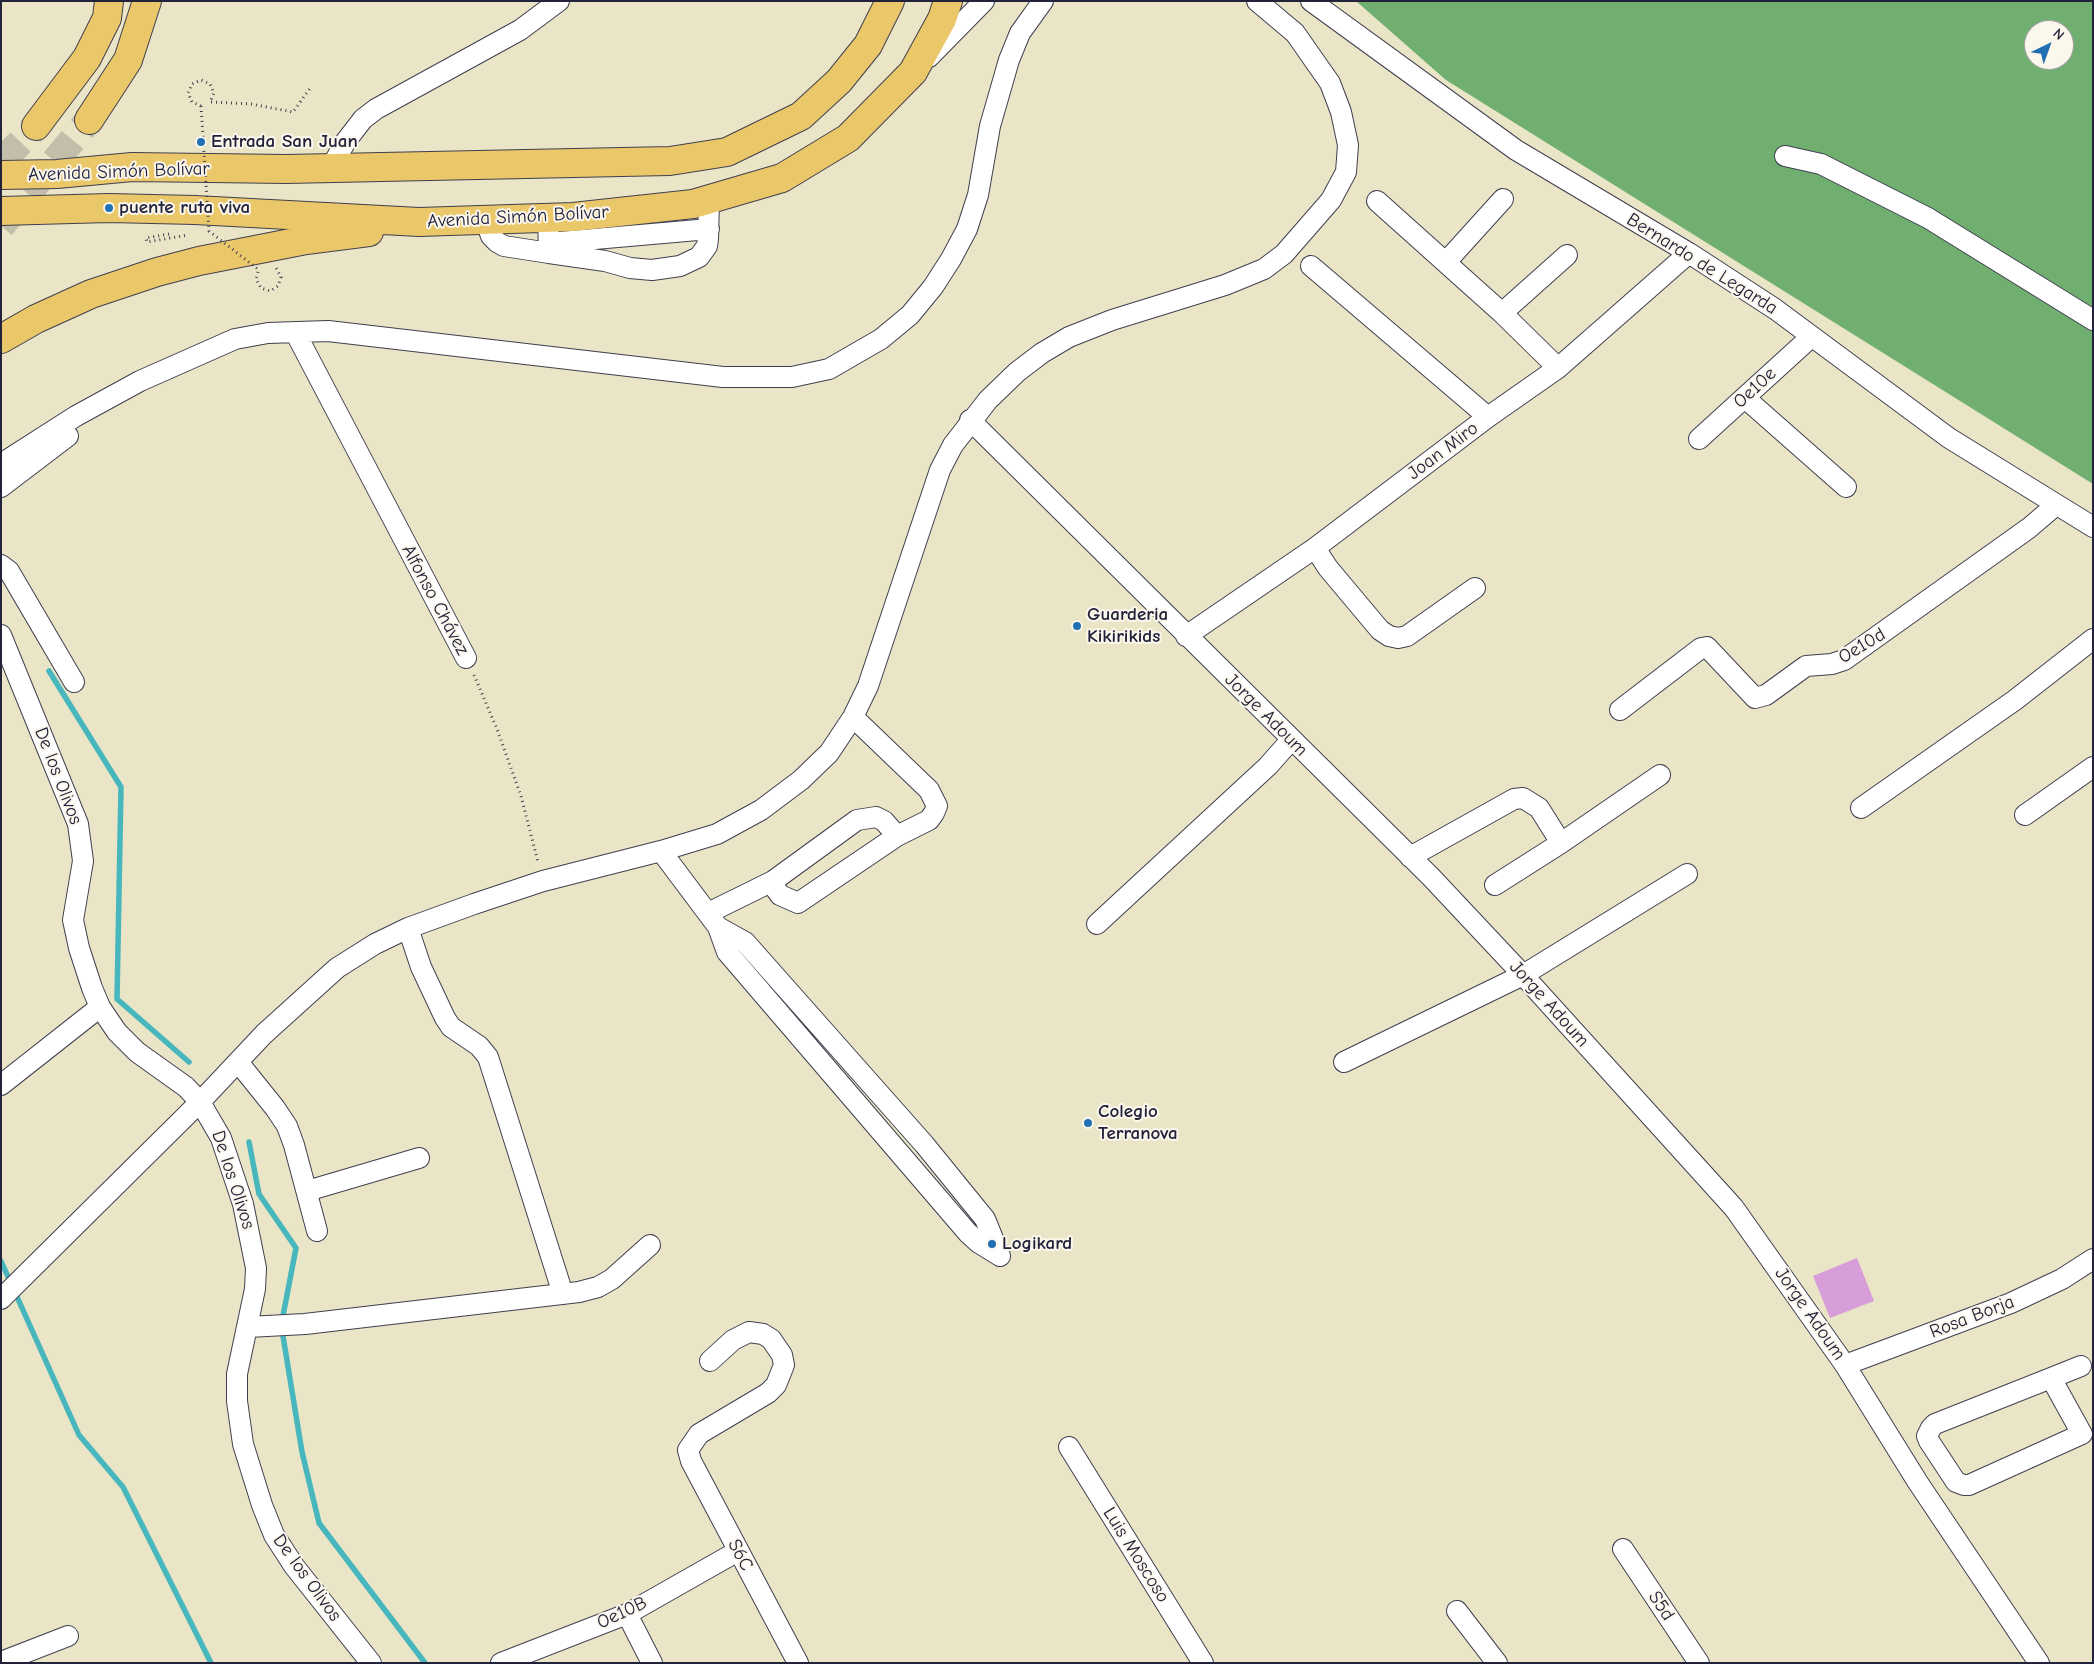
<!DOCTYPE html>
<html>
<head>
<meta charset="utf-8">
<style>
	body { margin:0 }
	#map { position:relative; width:2094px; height:1664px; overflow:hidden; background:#eae5c6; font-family:"Comic Neue",sans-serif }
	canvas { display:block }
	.frame { position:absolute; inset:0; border:2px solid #22223b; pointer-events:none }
	.north { position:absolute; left:2024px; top:20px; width:50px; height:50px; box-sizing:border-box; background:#fbf7ec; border:1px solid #a4a2a5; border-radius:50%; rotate:42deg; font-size:14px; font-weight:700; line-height:20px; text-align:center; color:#22223b }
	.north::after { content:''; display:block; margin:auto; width:18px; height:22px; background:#1f6fb2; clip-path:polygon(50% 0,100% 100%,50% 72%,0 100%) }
</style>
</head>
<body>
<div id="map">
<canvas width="2094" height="1664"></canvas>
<div class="frame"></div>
<div class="north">N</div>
</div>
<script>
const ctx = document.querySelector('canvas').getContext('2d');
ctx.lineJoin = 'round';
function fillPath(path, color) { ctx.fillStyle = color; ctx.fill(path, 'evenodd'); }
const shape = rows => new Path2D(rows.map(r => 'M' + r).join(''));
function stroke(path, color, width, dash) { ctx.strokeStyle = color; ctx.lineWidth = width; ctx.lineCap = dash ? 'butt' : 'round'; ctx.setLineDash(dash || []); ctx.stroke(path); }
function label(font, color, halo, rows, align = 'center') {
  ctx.font = font + ' "Comic Neue",sans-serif'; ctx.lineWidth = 4; ctx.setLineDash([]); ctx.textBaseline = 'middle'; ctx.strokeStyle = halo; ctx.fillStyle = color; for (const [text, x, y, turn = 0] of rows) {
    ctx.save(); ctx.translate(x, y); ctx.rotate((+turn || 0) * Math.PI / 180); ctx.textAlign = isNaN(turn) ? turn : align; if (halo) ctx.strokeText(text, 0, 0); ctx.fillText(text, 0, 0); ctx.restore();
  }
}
const forest = shape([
	[1356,1,2093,1,2093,484,1446,80],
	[2034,30,2064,30,2064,60,2034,60]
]);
const stream = shape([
	[49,671,121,787,117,999,189,1062],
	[249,1142,259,1194,296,1248,282,1321],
	[1,1261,79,1435,123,1487,211,1663],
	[282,1330,302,1452,319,1523,425,1663]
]);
const building = shape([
	[1857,1258,1874,1301,1830,1318,1813,1276]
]);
const highwayTunnel = shape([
	[1,162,36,126],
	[1,226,89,120]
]);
const path = shape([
	[201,106,192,102,188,93,192,84,201,80,210,84,214,93,210,102,251,104,293,112,311,87],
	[169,234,146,238,147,242,188,235],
	[258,272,256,279,261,288,270,291,278,286,281,277,276,268],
	[474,675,497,729,521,796,538,862]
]);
const minor = shape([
	[1311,1,1516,150,1689,253,1775,309,1949,438,2093,527],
	[929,57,984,1],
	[1785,156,1821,164,1928,218,2093,320],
	[330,169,346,141,363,119,376,109,520,30,559,1],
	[1377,201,1502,313,1558,368],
	[548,218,549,253,605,261,630,268,652,270,680,266,699,257,707,246,708,239,709,200],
	[485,219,491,236,497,242,504,246,549,253],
	[549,243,709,229],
	[1446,262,1503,199],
	[1311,266,1488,417],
	[1502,313,1567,255],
	[295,332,466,658],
	[1745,398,1846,487],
	[970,420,1431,877,1523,975,1734,1208,1845,1365,1917,1481,2039,1663],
	[1699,439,1811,337],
	[1,464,76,416,140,381,235,339,268,333,328,331,723,377,792,377,829,369,881,339,910,315,933,287,951,259,967,229,978,195,990,126,1009,60,1020,33,1043,1],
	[1,487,68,436],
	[1315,548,1328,568,1380,630,1389,636,1398,638,1407,636,1475,588],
	[1,565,9,571,74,682],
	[1,635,78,824,83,861,73,920,79,948,92,988,100,1007,117,1032,137,1052,186,1087,200,1102,221,1138,243,1204,256,1268,255,1289,237,1374,237,1401,243,1444,262,1505,274,1535,294,1566,371,1663],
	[1186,636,1315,548,1488,417,1558,368,1689,253],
	[1620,710,1701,648,1707,647,1755,698,1766,695,1806,666,1832,664,1844,660,2029,528,2056,505],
	[853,717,929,790,937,806,934,813,929,820,897,836,798,903,780,895,775,888,773,881,857,820,876,817,884,821,897,836],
	[1861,808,2015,700,2093,639],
	[2025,815,2093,767],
	[661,851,718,927,727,952,968,1233,979,1243,1000,1256],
	[1410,857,1514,799,1523,798,1539,808,1561,843,1660,775],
	[1495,885,1561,843],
	[708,913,773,881],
	[1097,924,1268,766,1291,740],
	[718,927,745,942,924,1144,985,1219,1000,1256],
	[408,928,421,967,445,1018,451,1027,479,1046,488,1057,563,1294],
	[238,1062,275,1108,287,1126,294,1145,317,1231],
	[1344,1062,1523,975,1687,874],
	[1,1085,100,1007],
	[307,1191,419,1158],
	[1,1299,200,1102,264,1034,337,968,375,944,408,928,474,904,543,881,661,851,717,834,761,810,801,780,829,753,853,717,868,686,940,470,953,445,988,400,1017,372,1042,353,1069,337,1112,320,1225,285,1264,269,1284,254,1331,200,1346,172,1348,145,1341,112,1330,83,1295,33,1257,1],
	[248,1327,305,1324,579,1292,598,1287,612,1279,650,1245],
	[710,1361,733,1340,749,1332,763,1334,771,1339,782,1355,784,1365,776,1385,768,1393,699,1434,688,1450,691,1461,798,1663],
	[1845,1365,2011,1303,2062,1279,2093,1259],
	[2051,1378,2082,1434,1969,1485,1964,1485,1956,1482,1929,1441,1927,1436,1931,1428,1935,1424,2051,1378],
	[2051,1378,2081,1366],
	[1069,1447,1203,1663],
	[1623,1549,1699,1663],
	[1457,1611,1497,1663],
	[627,1614,652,1663],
	[1,1662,68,1636],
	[501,1663,627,1614,738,1551]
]);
const highway = shape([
	[89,120,128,60,147,1],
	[36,126,87,58,107,18,109,1],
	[1,175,57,174,132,167,286,169,670,161,727,152,801,116,839,81,868,45,890,1],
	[1,211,109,208,195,210,419,222,573,217,693,204,782,178,848,138,913,72,942,19,948,1],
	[1,339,36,319,91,294,157,272,199,261,306,240,369,232]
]);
const pathBridge = shape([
	[201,106,209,231,259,270]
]);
const markers = [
	[201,142,5,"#1f6fb2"],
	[109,208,5,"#1f6fb2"],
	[1077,626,5,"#1f6fb2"],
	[1088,1123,5,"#1f6fb2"],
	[992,1244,5,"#1f6fb2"]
];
const poiNames = [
	["Entrada San Juan",211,142],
	["puente ruta viva",119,208],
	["Guarderia",1087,615],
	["Kikirikids",1087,637],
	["Colegio",1098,1112],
	["Terranova",1098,1134],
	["Logikard",1002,1244]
];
const streetNames = [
	["Avenida Simón Bolívar",119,172,-2],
	["Avenida Simón Bolívar",518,217,-3],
	["Bernardo de Legarda",1702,264,32],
	["Oe10e",1755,388,-43],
	["Joan Miro",1443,451,-37],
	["Alfonso Chávez",435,600,62],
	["Oe10d",1862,646,-31],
	["Jorge Adoum",1266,715,45],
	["De los Olivos",58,776,69],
	["Jorge Adoum",1549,1004,48],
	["De los Olivos",233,1180,72],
	["Jorge Adoum",1810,1314,55],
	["Rosa Borja",1972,1317,-21],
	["S6C",740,1555,62],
	["Luis Moscoso",1136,1555,58],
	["De los Olivos",307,1578,54],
	["S5d",1661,1606,56],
	["Oe10B",622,1613,-25]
];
fillPath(forest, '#70af70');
stroke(stream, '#47b7bd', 5.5);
fillPath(building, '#d79eda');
stroke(highwayTunnel, '#c2beaa', 28, [28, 14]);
stroke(minor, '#403f50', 22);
stroke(highway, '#403f50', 30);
stroke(path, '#403f50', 3, [1, 4]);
stroke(minor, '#fff', 20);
stroke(highway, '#eac769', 28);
stroke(pathBridge, '#403f50', 3, [1, 4]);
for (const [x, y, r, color] of markers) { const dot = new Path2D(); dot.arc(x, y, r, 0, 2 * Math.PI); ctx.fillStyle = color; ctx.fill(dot); stroke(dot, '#fbf7ec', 2); }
label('bold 19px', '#22223b', '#fbf7ec', poiNames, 'left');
label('19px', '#22223b', '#fbf7ec', streetNames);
</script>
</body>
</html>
